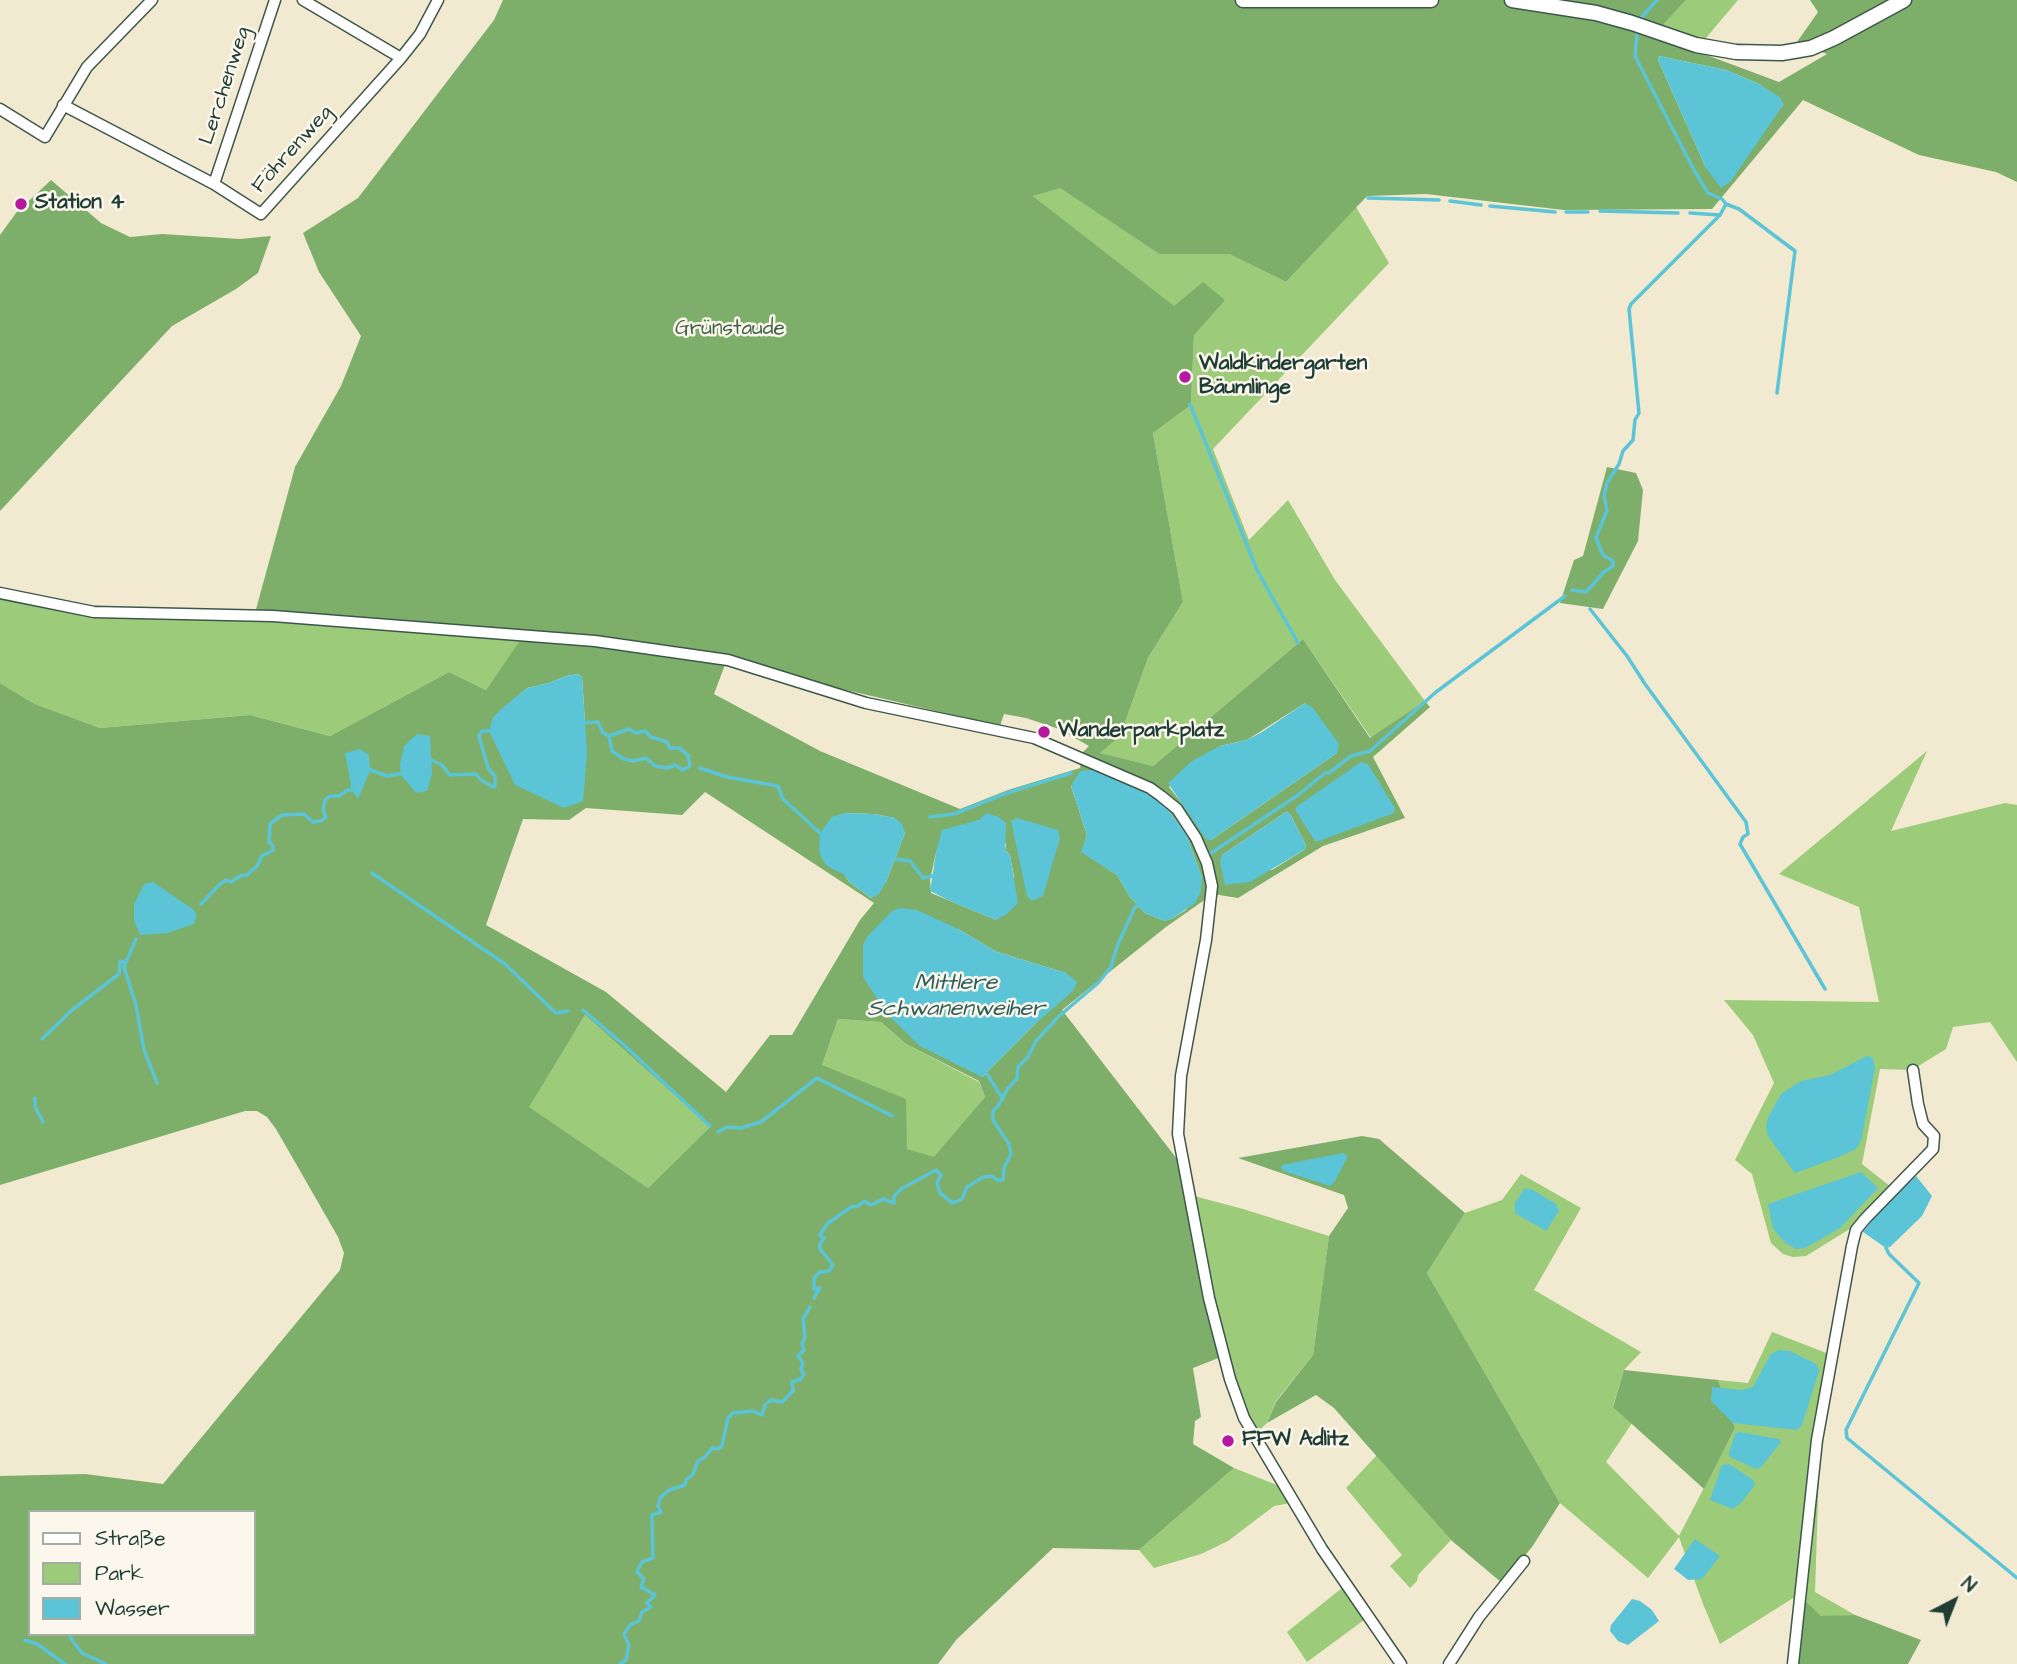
<!DOCTYPE html>
<html>
<head>
<meta charset="utf-8">
<style>
	body { margin:0 }
	#map { position:relative; width:2017px; height:1664px; overflow:hidden; background:#f1e9d0; font-family:"Architects Daughter",sans-serif }
	canvas { display:block }
	.legend { position:absolute; left:28px; top:1510px; width:228px; height:126px; box-sizing:border-box; background:#fbf7ec; border:2px solid #a3ada2; margin:0; padding:9px 12px; list-style:none; font-size:21px; color:#1f3d34 }
	.legend li { display:flex; align-items:center; gap:14px; height:35px }
	.legend b { width:35px; border:2px solid #a3ada2 }
	.north { position:absolute; left:1919px; top:1566px; width:70px; height:70px; -webkit-text-stroke:5px #fbf7ec; paint-order:stroke; rotate:42deg; font-size:19px; font-weight:700; line-height:28px; text-align:center; color:#1f3d34 }
	.north::after { content:''; display:block; margin:auto; width:24px; height:32px; background:#1f3d34; clip-path:polygon(50% 0,100% 100%,50% 72%,0 100%) }
</style>
</head>
<body>
<div id="map">
<canvas width="2017" height="1664"></canvas>
<ul class="legend">
<li><b style="height:9px;background:#fff"></b>Straße</li>
<li><b style="height:19px;background:#9ccb7a"></b>Park</li>
<li><b style="height:19px;background:#5bc4d7"></b>Wasser</li>
</ul>
<div class="north">N</div>
</div>
<script>
const ctx = document.querySelector('canvas').getContext('2d');
ctx.lineJoin = 'round';
function fillPath(path, color) { ctx.fillStyle = color; ctx.fill(path, 'evenodd'); }
const shape = rows => new Path2D(rows.map(r => 'M' + r).join(''));
function stroke(path, color, width, dash) { ctx.strokeStyle = color; ctx.lineWidth = width; ctx.lineCap = dash ? 'butt' : 'round'; ctx.setLineDash(dash || []); ctx.stroke(path); }
function label(font, color, halo, rows, align = 'center') {
  ctx.font = font + ' "Architects Daughter",sans-serif'; ctx.lineWidth = 5; ctx.setLineDash([]); ctx.textBaseline = 'middle'; ctx.strokeStyle = halo; ctx.fillStyle = color; for (const [text, x, y, turn = 0] of rows) {
    ctx.save(); ctx.translate(x, y); ctx.rotate((+turn || 0) * Math.PI / 180); ctx.textAlign = isNaN(turn) ? turn : align; if (halo) ctx.strokeText(text, 0, 0); ctx.fillText(text, 0, 0); ctx.restore();
  }
}
const green = shape([
	[1686,0,1738,0,1695,51,1652,35],
	[1059,187,1159,254,1229,254,1286,282,1356,207,1389,263,1213,449,1249,540,1288,500,1335,580,1425,701,1371,738,1303,639,1153,766,1099,753,1120,736,1148,658,1183,602,1153,433,1191,405,1194,335,1174,307,1033,196],
	[0,592,94,612,255,613,520,642,486,690,449,672,330,736,250,715,100,728,35,704,0,683],
	[1927,751,1891,831,2005,803,2017,805,2017,1062,1990,1022,1953,1027,1946,1049,1912,1070,1880,1069,1862,1164,1891,1187,1856,1225,1806,1256,1793,1257,1783,1254,1771,1243,1752,1174,1735,1160,1774,1083,1753,1035,1724,1000,1879,1002,1859,907,1779,874],
	[585,1015,710,1127,648,1188,528,1107],
	[838,1019,881,1022,906,1044,979,1082,985,1097,935,1158,907,1149,822,1065],
	[1521,1174,1581,1208,1534,1290,1641,1352,1624,1370,1613,1406,1632,1423,1606,1462,1679,1536,1735,1428,1718,1380,1748,1383,1772,1332,1829,1354,1819,1469,1815,1592,1855,1615,1821,1617,1798,1595,1720,1644,1703,1604,1679,1537,1648,1578,1560,1503,1427,1273,1465,1213,1502,1200],
	[1194,1196,1243,1209,1329,1236,1313,1355,1276,1401,1267,1423,1256,1433,1246,1414,1212,1297],
	[1377,1455,1451,1540,1418,1575,1417,1581,1410,1588,1390,1566,1402,1555,1346,1488],
	[1234,1468,1282,1487,1291,1503,1274,1506,1228,1541,1201,1554,1154,1568,1139,1550],
	[1342,1588,1364,1620,1307,1662,1287,1632]
]);
const forest = shape([
	[503,0,1686,0,1653,35,1779,82,1827,54,1797,42,1818,12,1810,0,2017,0,2017,182,1996,172,1919,155,1803,100,1712,209,1564,210,1426,194,1367,196,1286,282,1229,254,1159,254,1060,188,1033,196,1174,306,1203,282,1225,300,1194,335,1191,405,1153,433,1183,602,1148,658,1120,736,1100,753,1153,766,1303,639,1370,738,1425,701,1430,707,1373,757,1405,818,1323,846,1238,898,1213,894,1166,927,1062,1010,1177,1159,1205,1299,1221,1357,1193,1368,1201,1417,1195,1421,1193,1444,1234,1468,1139,1550,1053,1548,956,1640,938,1664,0,1664,0,1476,85,1474,163,1484,340,1270,344,1253,338,1237,276,1129,267,1117,257,1111,245,1111,0,1185,0,683,35,704,100,728,250,715,330,736,449,672,486,690,519,642,255,613,295,467,341,386,361,336,319,272,303,233,358,198,494,20],
	[1659,56,1726,70,1759,84,1780,98,1783,105,1761,134,1706,168,1658,60],
	[726,662,1000,726,1004,714,1026,718,1059,729,1089,746,1083,752,1078,753,1082,756,1080,768,1008,790,960,809,820,751,714,694],
	[578,674,582,677,585,723,493,718,527,688,549,683,566,676],
	[1305,703,1337,753,1211,840,1169,787,1220,746,1247,740],
	[1093,770,1152,796,1165,806,1186,834,1202,878,1186,910,1173,918,1165,921,1145,913,1130,897,1117,875,1082,852,1087,835,1071,786],
	[705,792,874,903,860,920,792,1035,770,1035,726,1092,606,992,486,925,523,819,569,820,586,808,682,815],
	[1286,812,1290,814,1302,837,1306,846,1304,850,1272,870,1222,855],
	[845,813,874,814,895,818,905,833,886,882,871,898,849,882,845,875],
	[979,820,1006,844,1005,850,1010,855,1014,877,996,920,931,893,930,880,936,853,942,835],
	[958,929,997,952,1066,973,1034,1025,982,1077],
	[585,1015,710,1127,648,1188,529,1107],
	[838,1019,881,1022,906,1044,979,1081,985,1097,934,1157,907,1149,906,1099,822,1065],
	[30,1512,254,1512,254,1634,30,1634],
	[51,180,101,223,130,237,162,234,240,239,271,236,258,273,236,289,172,326,0,511,0,235,16,213],
	[1607,467,1636,473,1643,490,1638,541,1603,609,1560,603,1574,560,1583,556],
	[1362,1136,1379,1139,1465,1213,1427,1273,1560,1503,1532,1547,1502,1583,1451,1540,1334,1408,1316,1395,1267,1423,1276,1402,1313,1355,1329,1236,1348,1208,1344,1195,1238,1158],
	[1624,1370,1718,1380,1735,1428,1704,1489,1613,1407],
	[1799,1595,1821,1616,1855,1615,1921,1640,1908,1664,1792,1664]
]);
const water = shape([
	[1659,56,1726,70,1759,84,1781,98,1783,105,1731,181,1721,188,1706,168,1658,60],
	[578,674,582,677,587,753,583,801,564,808,515,785,489,731,493,718,499,711,527,688,549,683,566,676],
	[1305,703,1313,708,1339,744,1337,753,1211,840,1206,839,1168,783,1192,761,1220,746,1247,740,1262,732],
	[417,734,430,736,432,774,427,791,416,793,401,775,400,764,404,746],
	[360,749,369,755,370,771,358,799,352,790,345,753],
	[1361,762,1368,764,1395,808,1394,813,1319,841,1315,841,1296,811,1296,807],
	[1093,770,1152,796,1165,806,1186,834,1202,878,1201,891,1195,903,1173,918,1165,921,1145,913,1130,897,1117,875,1081,852,1087,835,1071,786,1080,771],
	[1286,812,1290,814,1302,837,1306,846,1304,850,1250,882,1225,885,1220,861,1222,855],
	[845,813,874,814,895,818,902,824,905,833,886,882,879,894,871,898,849,882,845,875,827,866,822,859,819,850,820,833,832,817],
	[986,813,999,817,1006,823,1005,850,1010,855,1018,903,1007,914,996,920,950,901,930,891,936,853,942,830,979,820],
	[1017,818,1058,830,1060,838,1043,896,1032,901,1027,896,1011,821],
	[153,882,194,910,197,915,194,924,168,933,140,935,134,920,134,905,144,884],
	[900,908,917,910,958,929,997,952,1066,973,1077,982,1073,991,1034,1025,982,1077,920,1046,888,1015,863,977,863,945,867,937,892,911],
	[1867,1056,1873,1058,1875,1068,1861,1141,1856,1149,1836,1158,1795,1173,1768,1136,1766,1127,1768,1118,1781,1094,1801,1081,1830,1075],
	[1343,1153,1346,1154,1347,1158,1334,1183,1330,1186,1284,1171,1281,1168,1282,1165],
	[1861,1172,1878,1188,1840,1228,1805,1248,1796,1249,1784,1242,1773,1228,1768,1204],
	[1916,1176,1932,1196,1922,1216,1890,1247,1886,1248,1863,1232,1880,1210],
	[1525,1188,1533,1190,1556,1204,1559,1211,1546,1231,1515,1213,1515,1203],
	[1779,1350,1790,1351,1816,1364,1819,1371,1802,1425,1797,1430,1733,1423,1711,1401,1712,1387,1742,1390,1753,1387,1771,1354],
	[1739,1432,1779,1439,1781,1442,1761,1467,1756,1469,1730,1457,1729,1453,1735,1434],
	[1729,1464,1753,1480,1755,1485,1740,1504,1733,1509,1710,1500,1722,1465],
	[1695,1539,1720,1556,1702,1579,1688,1580,1674,1569],
	[1632,1599,1640,1601,1652,1610,1659,1621,1628,1645,1618,1641,1610,1631,1611,1625]
]);
const stream = shape([
	[1639,20,1657,0],
	[1368,198,1439,200],
	[1450,201,1481,205],
	[1726,204,1739,209,1795,251,1777,393],
	[1490,206,1555,212],
	[1600,211,1678,213],
	[1566,212,1588,212],
	[1690,213,1719,215],
	[1190,404,1257,570,1298,643],
	[1572,590,1586,592,1604,572,1613,566,1613,561,1603,555,1596,538,1607,510,1604,496,1607,483,1619,464,1623,451,1633,440,1635,420,1639,413,1629,309,1631,304,1720,215,1726,204,1722,199,1708,193,1694,170,1635,56,1637,35],
	[1590,609,1627,656,1645,684,1746,822,1748,834,1743,837,1740,844,1825,989],
	[581,723,598,722,603,733,609,736,629,729,636,733,645,731,651,737,667,742,670,748,679,748,688,755,690,766,683,770,675,765,667,768,655,766,646,758,634,761,624,759,612,751,609,736],
	[426,762,431,760,442,765,450,775,476,774,481,780,493,787,495,786,495,776,488,768,479,736,482,731,493,731],
	[700,768,727,777,778,786,783,799,820,833],
	[368,769,387,776,404,773],
	[930,817,954,814,1007,793,1071,773],
	[1211,853,1298,795,1325,773,1329,773,1351,756,1370,751,1436,692,1565,596],
	[895,859,910,861,923,878,932,876],
	[372,873,505,964,556,1013,568,1011],
	[201,904,219,885,226,880,231,882,240,876,247,875,257,866,262,856,273,850,273,846,269,842,270,824,282,815,304,814,313,822,321,821,326,817,323,810,325,800,330,796,339,796,348,790,352,790,352,787],
	[136,939,124,967,136,1005,144,1050,157,1083],
	[583,1010,624,1045,710,1126],
	[42,1039,72,1010,119,974,120,961,123,962],
	[987,1074,1003,1099],
	[35,1098,35,1107,43,1122],
	[718,1132,727,1127,741,1128,761,1122,817,1078,892,1116],
	[1886,1248,1889,1254,1919,1283,1846,1430,1847,1438,2017,1578],
	[814,1298,820,1288,814,1289,814,1278,820,1272,829,1271,833,1265,820,1249,820,1244,824,1238,820,1235,827,1224,851,1207,858,1206,864,1201,871,1205,883,1199,894,1203,894,1196,901,1189,936,1170,941,1175,937,1183,940,1193,953,1203,962,1199,967,1187,983,1177,992,1176,997,1180,1003,1180,1004,1168,1011,1154,1009,1144,993,1120,993,1111,999,1105,1008,1088,1017,1079,1018,1067,1028,1057,1036,1041,1058,1017,1098,983,1111,967,1118,944,1135,907,1141,903],
	[70,1637,82,1653,106,1664],
	[25,1640,37,1644,65,1664],
	[620,1664,626,1660,629,1645,624,1634,630,1625,639,1621,642,1612,651,1607,647,1603,655,1595,641,1587,644,1579,637,1572,642,1562,653,1558,652,1515,661,1512,658,1506,660,1498,669,1490,685,1485,686,1480,693,1474,698,1461,705,1457,712,1448,718,1449,722,1446,728,1418,733,1413,753,1411,762,1415,765,1405,771,1400,782,1402,793,1391,792,1382,801,1379,804,1374,801,1369,803,1363,798,1356,804,1350,802,1344,805,1337,803,1319,810,1307]
]);
const minor = shape([
	[303,0,401,58],
	[63,105,214,184,261,214,401,58,420,34,438,0],
	[0,109,45,137,87,67,152,0],
	[214,184,275,0],
	[0,593,94,612,273,616,595,641,728,660,866,703,1034,738,1150,788,1161,796,1177,809,1196,838,1207,863,1212,886,1206,940,1181,1076,1178,1134,1209,1298,1230,1379,1244,1418,1322,1549,1401,1664],
	[1449,1664,1479,1617,1524,1561],
	[1793,1664,1817,1440,1852,1246,1856,1230,1865,1219,1933,1149,1934,1136,1923,1124,1918,1104,1913,1070]
]);
const tertiary = shape([
	[1243,0,1431,0],
	[1512,0,1596,13,1632,23,1696,45,1736,52,1782,53,1811,48,1834,38,1904,0]
]);
const markers = [
	[21,204,7,"#b5179e"],
	[1185,377,7,"#b5179e"],
	[1044,732,7,"#b5179e"],
	[1228,1441,7,"#b5179e"]
];
const streetNames = [
	["Lerchenweg",226,86,-72],
	["Föhrenweg",293,150,-48]
];
const poiNames = [
	["Station 4",35,204],
	["Waldkindergarten",1199,365],
	["Bäumlinge",1199,389],
	["Wanderparkplatz",1058,732],
	["FFW Adlitz",1242,1441]
];
const parkNames = [
	["Grünstaude",730,330]
];
const waterNames = [
	["Mittlere",956,984],
	["Schwanenweiher",956,1010]
];
fillPath(green, '#9ccb7a');
fillPath(forest, '#7daf6a');
fillPath(water, '#5bc4d7');
stroke(stream, '#5bc4d7', 3.5);
stroke(minor, '#3e574b', 13);
stroke(tertiary, '#3e574b', 17);
stroke(minor, '#fff', 10);
stroke(tertiary, '#fff', 14);
for (const [x, y, r, color] of markers) { const dot = new Path2D(); dot.arc(x, y, r, 0, 2 * Math.PI); ctx.fillStyle = color; ctx.fill(dot); stroke(dot, '#fbf7ec', 2.5); }
label('21px', '#1f3d34', '#fbf7ec', streetNames);
label('bold 21px', '#1f3d34', '#fbf7ec', poiNames, 'left');
label('21px', '#3e6046', '#fbf7ec', parkNames);
label('italic 23px', '#2e5f5d', '#fbf7ec', waterNames);
</script>
</body>
</html>
